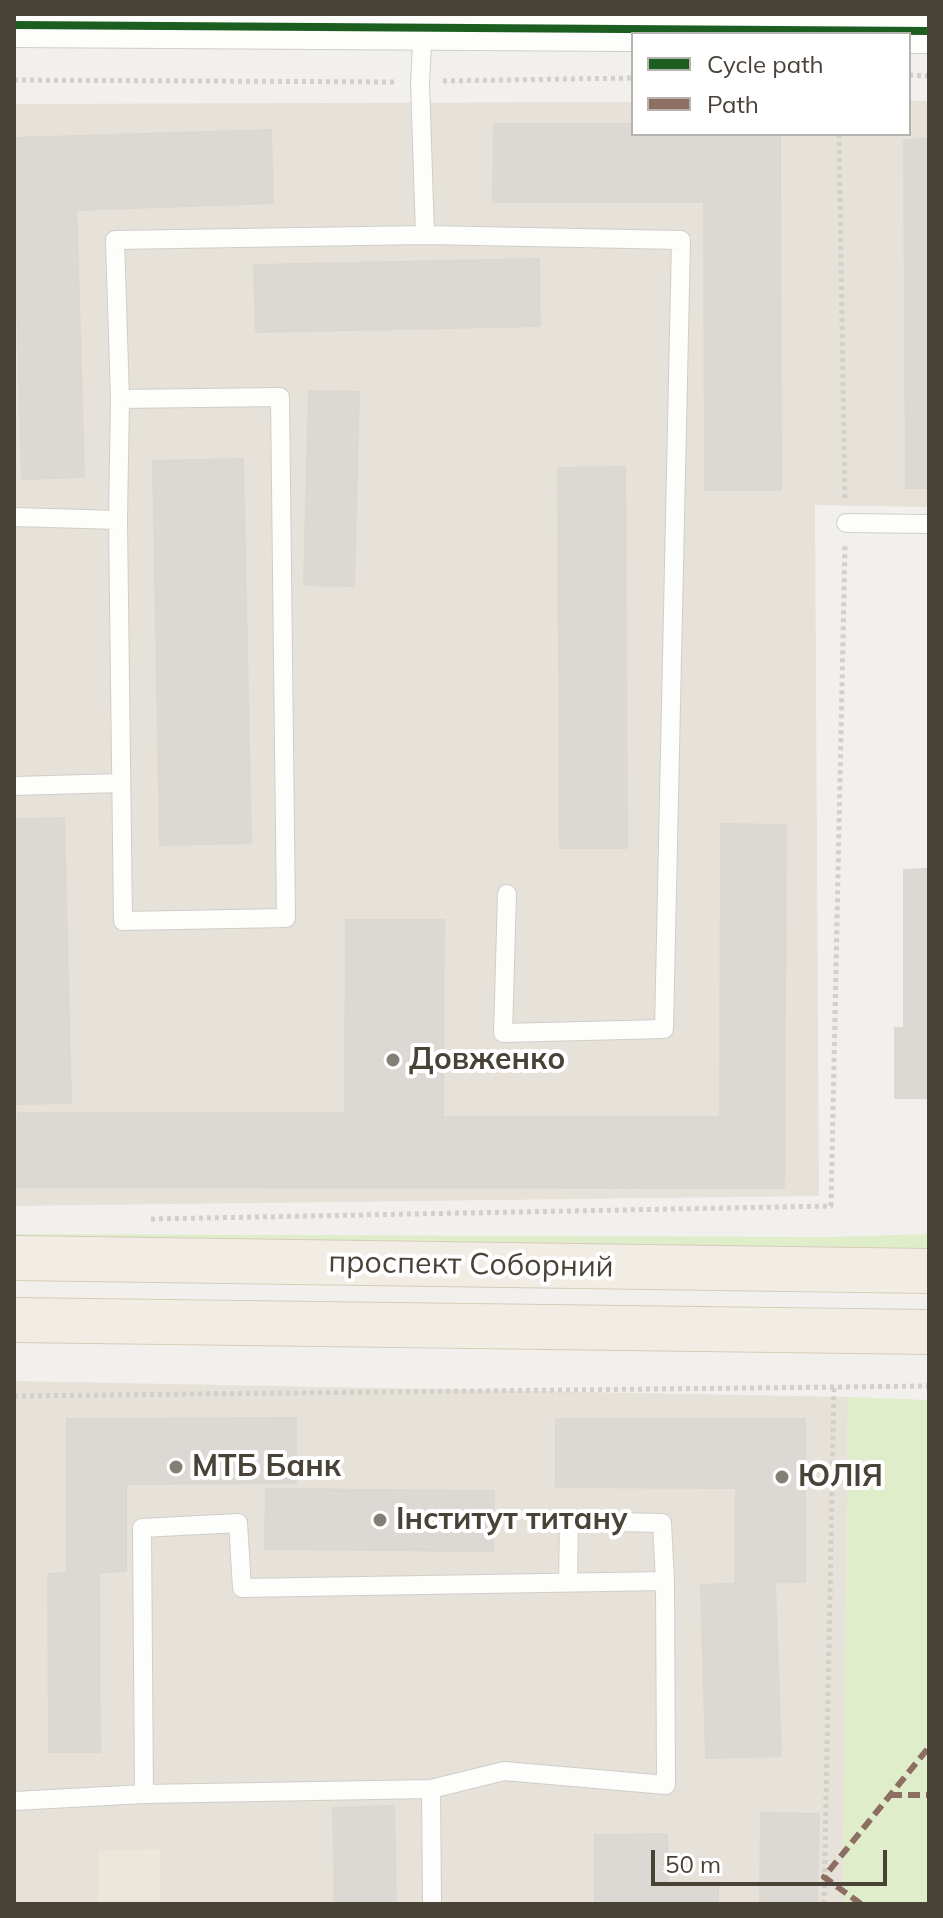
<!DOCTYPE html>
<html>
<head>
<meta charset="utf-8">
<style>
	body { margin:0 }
	#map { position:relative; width:943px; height:1918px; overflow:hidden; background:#f2f0ec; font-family:Mulish,sans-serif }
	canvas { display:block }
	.frame { position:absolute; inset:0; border:16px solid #494237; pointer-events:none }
	.legend { position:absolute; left:631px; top:32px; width:280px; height:104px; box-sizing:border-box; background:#fff; border:2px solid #b6b3af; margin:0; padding:10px 14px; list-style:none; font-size:24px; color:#494237 }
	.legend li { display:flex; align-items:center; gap:16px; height:40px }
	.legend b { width:40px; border:2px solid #b6b3af }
	.scale { position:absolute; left:651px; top:1850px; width:236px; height:36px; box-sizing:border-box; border:4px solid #494237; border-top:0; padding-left:10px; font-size:24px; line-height:28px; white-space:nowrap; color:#494237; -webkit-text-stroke:6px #fff; paint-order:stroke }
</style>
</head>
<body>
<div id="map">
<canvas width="943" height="1918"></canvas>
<div class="frame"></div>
<ul class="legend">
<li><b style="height:10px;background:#1b5e20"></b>Cycle path</li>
<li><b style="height:10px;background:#8d6e63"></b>Path</li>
</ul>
<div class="scale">50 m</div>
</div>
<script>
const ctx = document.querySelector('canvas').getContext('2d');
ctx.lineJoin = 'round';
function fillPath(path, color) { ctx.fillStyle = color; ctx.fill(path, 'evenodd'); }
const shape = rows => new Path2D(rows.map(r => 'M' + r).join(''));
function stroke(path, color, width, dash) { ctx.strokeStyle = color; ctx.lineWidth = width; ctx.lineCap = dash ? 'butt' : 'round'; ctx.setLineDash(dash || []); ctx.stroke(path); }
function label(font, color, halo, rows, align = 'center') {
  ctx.font = font + ' Mulish,sans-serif'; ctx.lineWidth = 8; ctx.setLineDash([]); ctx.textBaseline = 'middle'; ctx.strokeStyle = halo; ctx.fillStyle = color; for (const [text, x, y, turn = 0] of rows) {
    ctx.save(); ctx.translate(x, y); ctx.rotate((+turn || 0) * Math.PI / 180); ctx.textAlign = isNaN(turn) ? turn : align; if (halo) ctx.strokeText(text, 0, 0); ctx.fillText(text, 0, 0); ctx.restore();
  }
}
const residential = shape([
	[909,101,929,101,929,507,815,505,819,1196,14,1206,14,104,633,102,633,134,909,134],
	[14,1381,848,1397,843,1904,14,1904]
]);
const education = shape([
	[160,1849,160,1904,99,1904,99,1850]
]);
const green = shape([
	[14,1234,830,1237,929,1234,929,1258,14,1250],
	[848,1397,929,1400,929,1904,843,1904]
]);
const building = shape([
	[494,124,633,124,633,134,780,134,780,202,493,202,494,124],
	[271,130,273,203,76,210,77,230,15,233,14,138,271,130],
	[929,139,929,488,906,488,904,140,929,139],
	[704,202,780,202,781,490,705,490,704,202],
	[77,230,84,477,22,479,15,233,77,230],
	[539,259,540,326,256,332,254,265,539,259],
	[309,391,359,392,354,586,304,585,309,391],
	[243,459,251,843,160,845,153,461,243,459],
	[625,467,627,848,560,848,558,468,625,467],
	[64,818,71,1103,14,1104,14,819,64,818],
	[721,824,786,825,784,1188,14,1187,18,1113,345,1113,346,920,444,920,443,1117,720,1117,721,824],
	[929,869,929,1098,895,1098,895,1028,904,1028,904,870,929,869],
	[296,1418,296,1483,126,1484,126,1571,67,1574,67,1419,296,1418],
	[556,1419,805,1419,805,1582,735,1583,736,1488,556,1487,556,1419],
	[266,1489,494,1491,493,1551,265,1549,266,1489],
	[99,1572,100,1752,49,1752,48,1574,99,1572],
	[775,1582,781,1756,706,1758,701,1585,775,1582],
	[394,1806,396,1904,335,1904,333,1808,394,1806],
	[761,1813,819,1814,817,1904,760,1904,761,1813],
	[667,1834,668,1887,718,1886,718,1904,595,1904,595,1835,667,1834]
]);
const path = shape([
	[909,75,929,76],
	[14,80,397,82],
	[443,81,633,78],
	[839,134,845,502],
	[151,1219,831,1206,845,544],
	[14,1396,929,1386],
	[824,1904,834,1387]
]);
const service = shape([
	[423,27,420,82,425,235,681,240,664,1029,503,1033,507,894],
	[120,399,280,397,286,918,123,921,118,520,120,399,115,240,425,235],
	[14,517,118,520],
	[846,523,929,524],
	[14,786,121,783],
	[568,1583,569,1521,662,1523,665,1581],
	[431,1789,432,1904],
	[14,1801,144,1794,142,1528,238,1523,242,1588,665,1581,666,1785,504,1771,431,1789,144,1794]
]);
const tertiary = shape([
	[14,25,929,31]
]);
const primary = shape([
	[14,1258,929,1271],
	[14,1320,929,1332]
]);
const quiet = shape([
	[890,1795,929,1795],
	[861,1904,824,1877,929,1747]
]);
const cycleway = shape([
	[14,25,929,31]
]);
const markers = [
	[393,1060,8,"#847f76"],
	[176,1467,8,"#847f76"],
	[782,1477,8,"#847f76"],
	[380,1520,8,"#847f76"]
];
const poiNames = [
	["Довженко",409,1060],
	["МТБ Банк",192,1467],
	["ЮЛІЯ",798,1477],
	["Інститут титану",396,1520]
];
const streetNames = [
	["проспект Соборний",471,1265,1]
];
fillPath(residential, '#e6e2d9');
fillPath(education, '#ede7db');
fillPath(green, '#e0edcb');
fillPath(building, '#dcd9d4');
stroke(building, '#dbd7d2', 2);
stroke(service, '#d0cec9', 20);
stroke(tertiary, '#d0cec9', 46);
stroke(primary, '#d5ccb9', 46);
stroke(path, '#d2d0ca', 5, [4, 4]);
stroke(service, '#fdfdfc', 18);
stroke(tertiary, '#fdfdfc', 44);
stroke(primary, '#f2ede4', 44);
stroke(quiet, '#8d6e63', 6, [12, 6]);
stroke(cycleway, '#1b5e20', 8);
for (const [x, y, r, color] of markers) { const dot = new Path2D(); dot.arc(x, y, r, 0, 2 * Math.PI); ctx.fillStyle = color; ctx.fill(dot); stroke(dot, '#fff', 3); }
label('bold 30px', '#494237', '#fff', poiNames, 'left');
label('30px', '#494237', '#fff', streetNames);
</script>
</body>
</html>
